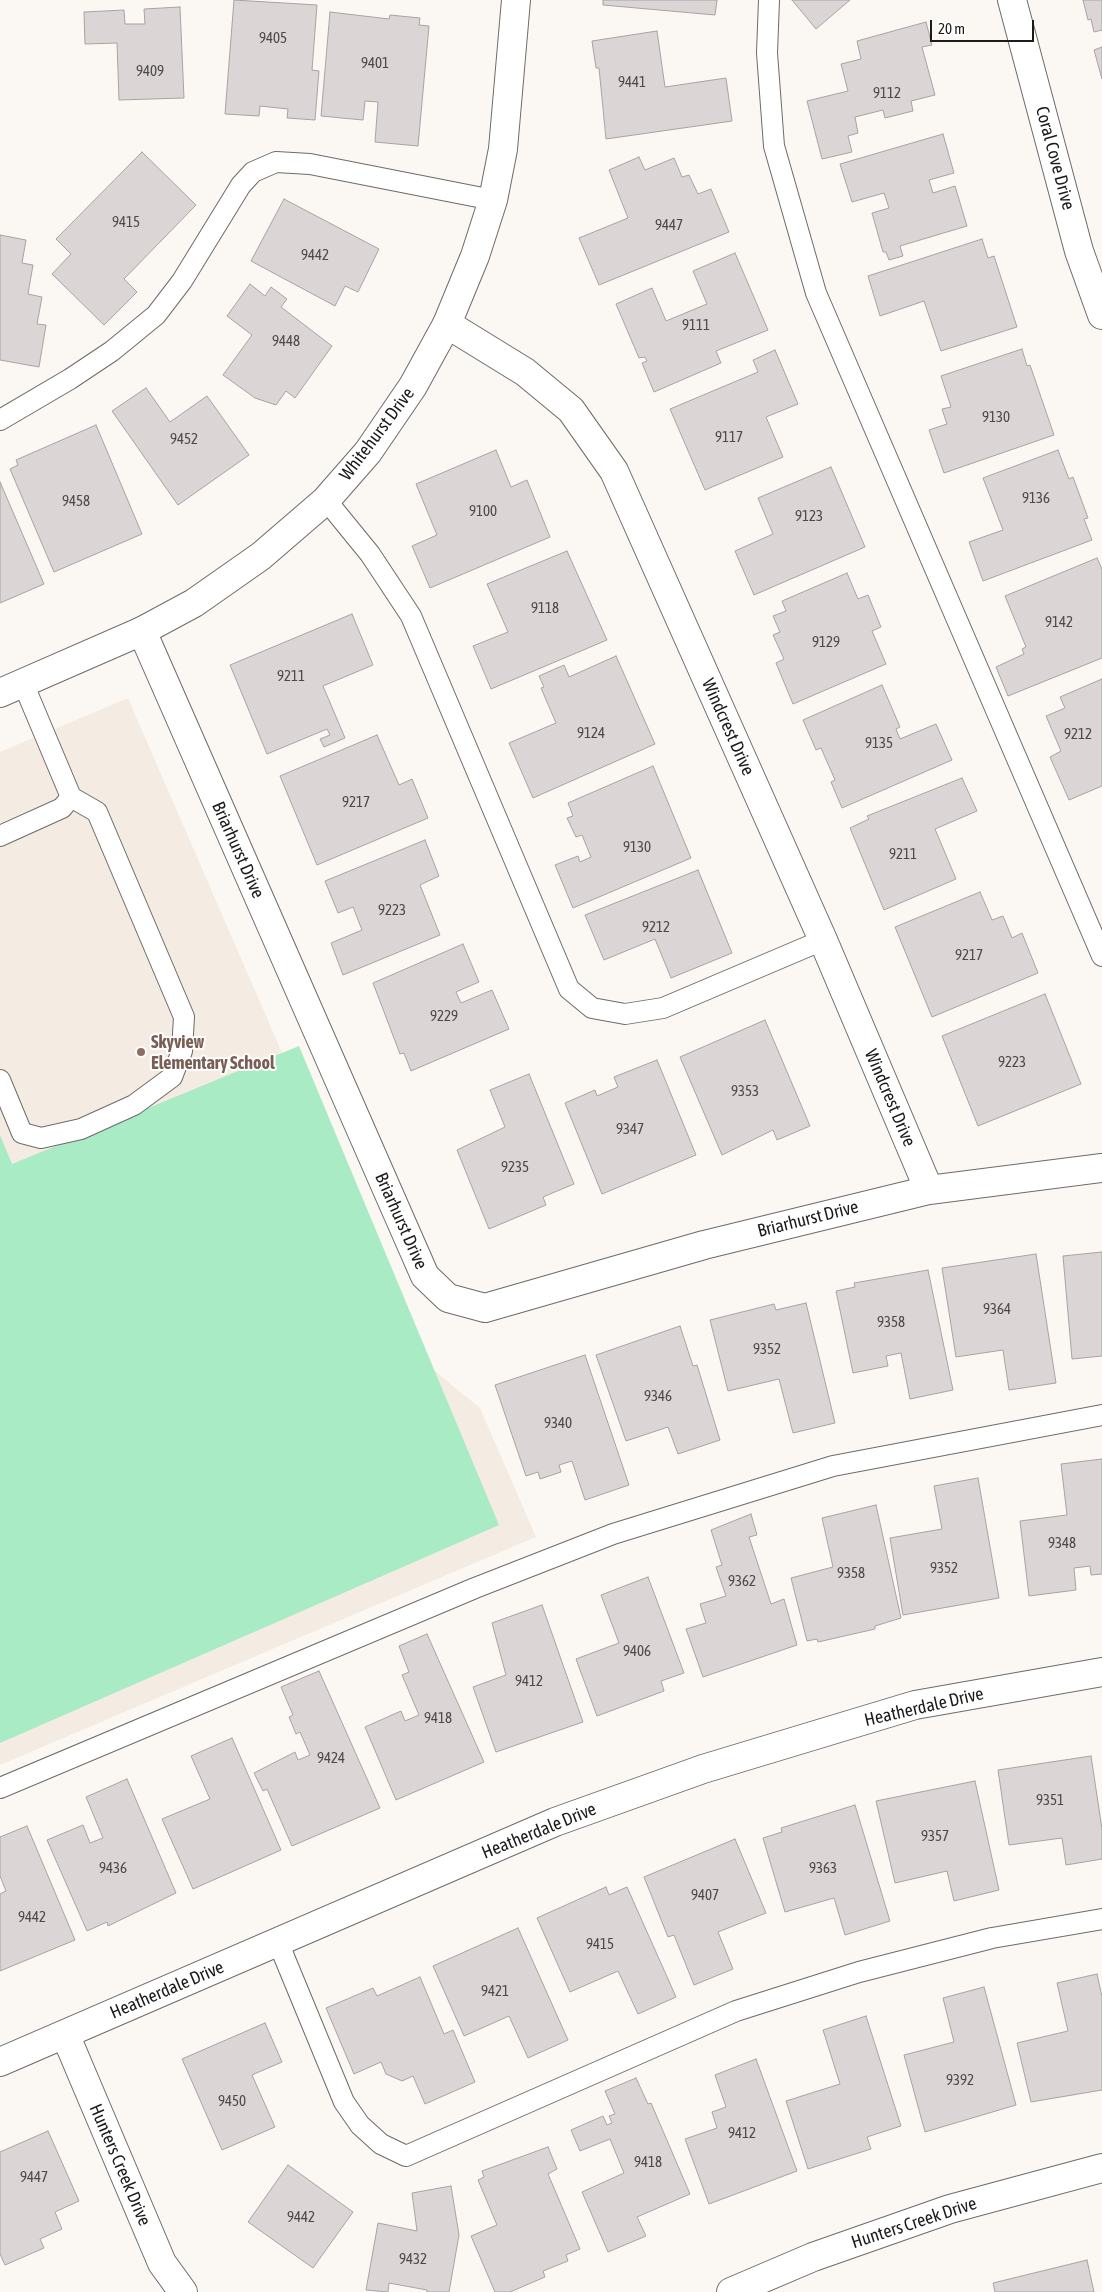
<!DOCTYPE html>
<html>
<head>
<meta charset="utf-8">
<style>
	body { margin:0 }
	#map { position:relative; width:1102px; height:2292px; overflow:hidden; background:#fbf8f4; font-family:"Asap Condensed",sans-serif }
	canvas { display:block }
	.scale { position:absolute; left:930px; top:20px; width:104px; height:22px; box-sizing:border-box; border:2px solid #1c1b1a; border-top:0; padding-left:6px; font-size:15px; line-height:18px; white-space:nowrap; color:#1c1b1a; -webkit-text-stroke:4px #fff; paint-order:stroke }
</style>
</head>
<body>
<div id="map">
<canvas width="1102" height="2292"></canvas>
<div class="scale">20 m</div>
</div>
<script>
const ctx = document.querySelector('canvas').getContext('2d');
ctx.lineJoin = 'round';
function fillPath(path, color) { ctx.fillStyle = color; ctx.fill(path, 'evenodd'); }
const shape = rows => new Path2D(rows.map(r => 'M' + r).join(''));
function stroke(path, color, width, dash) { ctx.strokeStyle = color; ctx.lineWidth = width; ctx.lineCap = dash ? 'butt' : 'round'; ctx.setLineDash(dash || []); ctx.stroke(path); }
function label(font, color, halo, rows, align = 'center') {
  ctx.font = font + ' "Asap Condensed",sans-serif'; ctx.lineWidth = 4; ctx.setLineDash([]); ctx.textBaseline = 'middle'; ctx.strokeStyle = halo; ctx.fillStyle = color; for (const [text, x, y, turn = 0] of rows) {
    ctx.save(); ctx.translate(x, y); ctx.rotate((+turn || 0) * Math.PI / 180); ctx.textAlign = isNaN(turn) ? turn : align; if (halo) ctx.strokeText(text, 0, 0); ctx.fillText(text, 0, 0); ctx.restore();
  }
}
const built = shape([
	[128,698,412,1352,480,1408,536,1537,0,1765,0,752]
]);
const green = shape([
	[299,1046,499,1525,0,1743,0,1135,12,1164]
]);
const building = shape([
	[234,0,317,5,312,70,319,71,315,120,287,118,288,109,260,106,259,116,225,114,234,0],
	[603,0,717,0,715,15,603,5,603,0],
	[792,0,850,0,816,29,792,0],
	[1083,0,1102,0,1102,30,1094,32,1091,19,1088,20,1083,0],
	[180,7,184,98,119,100,117,43,85,44,84,12,124,10,125,24,145,24,144,9,180,7],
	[330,12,389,19,390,15,420,18,419,25,429,26,418,146,375,142,378,102,365,101,363,120,321,116,330,12],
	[926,22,932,45,922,47,935,95,911,101,913,111,885,118,883,110,855,117,858,133,848,136,852,152,822,159,807,101,848,91,841,64,861,59,857,41,926,22],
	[657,31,665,87,726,78,732,121,606,139,599,68,596,68,592,41,657,31],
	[1102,47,1102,79,1094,50,1102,47],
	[943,134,954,173,929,180,933,193,955,186,967,226,900,246,903,256,889,260,886,252,883,252,872,213,889,208,884,193,852,202,840,164,943,134],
	[142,152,196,205,124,279,137,292,104,325,52,274,71,254,56,239,142,152],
	[639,157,645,170,674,158,682,177,689,175,698,194,711,189,729,232,599,285,579,238,628,218,609,170,639,157],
	[284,199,379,249,358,292,345,286,335,306,251,261,284,199],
	[0,235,26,240,22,263,33,265,28,294,42,297,37,324,46,325,39,367,0,360,0,235],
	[982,239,988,258,994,256,1017,327,941,351,924,301,880,316,868,276,982,239],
	[735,253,768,330,716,351,721,363,654,392,642,363,647,361,645,357,639,358,616,304,652,288,666,321,707,304,693,271,735,253],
	[250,284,265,296,271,287,287,299,281,307,332,346,295,398,286,391,276,405,255,398,223,375,252,335,227,316,250,284],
	[1022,349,1027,366,1030,365,1054,435,944,473,929,430,947,424,942,409,951,407,941,376,1022,349],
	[775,350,798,404,766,417,783,457,705,490,670,409,758,372,753,360,775,350],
	[146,388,170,422,207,396,249,455,178,505,112,411,146,388],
	[96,425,142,534,54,572,10,469,18,465,16,460,96,425],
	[496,450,511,487,527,480,550,537,430,588,412,546,437,535,416,484,496,450],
	[1058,450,1069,479,1073,477,1088,518,1084,519,1092,540,983,581,969,542,1003,530,983,478,1058,450],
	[831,467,865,547,754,595,735,551,773,534,758,498,831,467],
	[0,482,44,584,0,603,0,482],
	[567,551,607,640,491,689,473,646,508,632,487,584,567,551],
	[1097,558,1102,569,1102,658,1008,696,996,667,1024,654,1022,649,1026,647,1005,596,1097,558],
	[847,573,858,599,868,595,881,627,872,631,886,664,793,704,776,663,784,659,773,635,780,632,773,616,786,611,782,601,847,573],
	[352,614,373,665,323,686,345,738,324,747,320,739,330,735,327,729,267,754,230,665,352,614],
	[616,656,655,744,533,798,509,743,556,723,541,688,544,687,539,676,564,665,569,677,616,656],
	[1102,679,1102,786,1069,800,1050,757,1061,751,1046,716,1065,708,1060,697,1102,679],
	[882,685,900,727,896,729,900,739,936,724,952,760,842,808,831,782,835,780,821,748,816,750,803,720,882,685],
	[377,735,399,785,412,779,428,818,317,865,280,776,377,735],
	[653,766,691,858,573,908,555,865,578,856,580,862,591,857,582,835,576,837,567,818,573,816,568,803,653,766],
	[962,778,977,811,935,829,956,879,884,910,850,828,869,819,867,816,962,778],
	[425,840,439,876,420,885,440,935,343,975,331,943,362,930,353,907,338,913,325,881,425,840],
	[698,870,732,953,671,978,655,939,604,960,585,915,698,870],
	[980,892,992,920,1003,916,1012,938,1022,933,1038,973,932,1017,895,927,980,892],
	[463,944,479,982,456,992,461,1003,492,990,509,1029,411,1071,404,1053,400,1054,373,983,463,944],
	[1045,994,1081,1084,978,1126,942,1036,1045,994],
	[765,1020,810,1126,777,1140,773,1130,722,1155,680,1057,765,1020],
	[657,1060,696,1155,602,1194,565,1103,595,1090,597,1096,618,1087,614,1077,657,1060],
	[529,1074,574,1184,543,1197,546,1205,489,1229,457,1150,505,1127,490,1090,529,1074],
	[1102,1252,1102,1356,1072,1359,1063,1256,1102,1252],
	[1036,1254,1056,1383,1009,1390,1003,1350,956,1357,942,1268,1036,1254],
	[928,1270,953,1390,910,1399,901,1353,886,1356,888,1366,853,1373,836,1291,855,1287,854,1283,928,1270],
	[806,1303,835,1423,793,1433,779,1379,728,1391,710,1320,774,1304,776,1310,806,1303],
	[680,1326,693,1366,697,1365,720,1440,678,1454,668,1427,626,1441,596,1355,680,1326],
	[585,1355,629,1485,585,1500,572,1461,559,1465,561,1472,540,1479,538,1472,526,1476,495,1385,585,1355],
	[1102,1459,1102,1574,1091,1575,1090,1566,1074,1568,1076,1590,1029,1596,1020,1521,1067,1515,1061,1464,1102,1459],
	[978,1478,999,1598,903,1615,890,1538,942,1529,934,1486,978,1478],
	[876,1505,901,1618,875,1626,875,1629,818,1642,817,1639,807,1641,791,1578,833,1567,822,1518,876,1505],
	[751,1514,757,1535,749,1537,771,1604,784,1599,797,1645,703,1677,686,1629,706,1623,700,1604,726,1596,716,1567,722,1565,711,1530,751,1514],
	[648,1577,684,1673,661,1681,664,1691,597,1716,576,1659,619,1643,601,1595,648,1577],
	[542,1605,583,1722,496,1752,473,1687,506,1675,492,1623,542,1605],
	[427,1634,484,1762,396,1800,365,1727,401,1711,405,1721,419,1715,402,1675,409,1672,399,1646,427,1634],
	[319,1671,380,1808,292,1846,267,1789,263,1791,254,1773,295,1752,298,1760,310,1755,300,1732,296,1734,289,1717,293,1715,281,1687,319,1671],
	[232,1738,281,1850,193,1889,162,1819,210,1799,191,1756,232,1738],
	[1091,1756,1102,1829,1102,1859,1066,1865,1062,1838,1009,1845,998,1770,1091,1756],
	[127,1779,176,1893,108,1926,107,1922,87,1931,47,1840,83,1825,90,1843,103,1838,86,1797,127,1779],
	[975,1781,999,1890,954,1901,947,1871,895,1883,876,1801,975,1781],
	[855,1805,890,1921,845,1935,834,1898,785,1912,763,1838,782,1832,781,1828,855,1805],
	[27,1826,75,1940,0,1971,0,1894,6,1891,0,1876,0,1837,27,1826],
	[735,1839,766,1913,718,1932,733,1969,694,1985,674,1935,668,1937,644,1877,735,1839],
	[606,1887,609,1895,627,1887,676,1997,638,2014,618,1971,570,1992,537,1918,606,1887],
	[518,1928,568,2040,528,2058,509,2016,464,2036,433,1966,518,1928],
	[1097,1974,1102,1997,1102,2090,1031,2102,1017,2043,1068,2031,1057,1983,1097,1974],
	[420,1977,444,2034,453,2030,475,2082,425,2104,413,2076,402,2081,386,2074,381,2062,354,2074,326,2008,373,1988,377,1996,420,1977],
	[984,1987,1016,2105,925,2132,904,2055,954,2042,943,1998,984,1987],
	[866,2016,901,2126,867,2137,871,2149,808,2169,786,2101,840,2084,823,2030,866,2016],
	[265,2023,282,2062,252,2075,275,2127,222,2150,182,2059,265,2023],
	[756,2059,797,2171,709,2204,685,2139,717,2128,712,2112,726,2107,715,2075,756,2059],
	[636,2078,648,2104,651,2103,690,2194,637,2217,646,2236,608,2252,582,2192,624,2173,610,2139,580,2151,571,2130,603,2116,607,2125,612,2123,609,2116,615,2114,605,2091,636,2078],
	[48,2131,79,2201,55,2212,62,2229,40,2239,44,2248,5,2265,0,2254,0,2152,48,2131],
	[548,2147,557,2169,548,2174,580,2249,566,2255,568,2261,543,2271,545,2277,510,2292,495,2292,471,2236,497,2225,478,2180,484,2177,482,2171,548,2147],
	[288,2165,353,2212,313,2268,248,2222,288,2165],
	[451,2186,459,2235,449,2292,427,2292,427,2290,389,2283,388,2292,366,2290,378,2223,417,2231,412,2193,451,2186],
	[1087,2260,1094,2292,995,2292,993,2283,1087,2260]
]);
const lane = shape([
	[769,0,767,53,774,146,816,293,1102,956],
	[0,420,70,379,112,351,156,315,182,281,241,185,253,172,276,162,310,164,493,200],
	[326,500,370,554,411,616,569,989,592,1008,625,1014,663,1008,823,940],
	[0,836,62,808,71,797],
	[0,1080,22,1133,41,1138,81,1129,134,1105,172,1077,182,1051,184,1017,97,812,71,797,23,683],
	[0,1788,475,1588,613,1534,833,1466,1102,1415],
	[278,1942,344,2102,360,2125,381,2144,406,2156,736,2011,859,1972,992,1938,1102,1919]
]);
const street = shape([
	[1012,0,1079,251,1102,315],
	[447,324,525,372,571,410,614,471,823,940,929,1190],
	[142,631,425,1276,448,1298,485,1308,704,1245,929,1190,1102,1168],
	[65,2034,162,2263,183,2292],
	[0,2062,555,1822,703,1769,915,1705,1102,1672],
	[731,2292,813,2257,950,2209,1102,2168]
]);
const secondary = shape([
	[0,693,142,631,194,603,261,556,326,500,368,452,413,386,447,324,475,256,493,200,503,149,516,0]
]);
const markers = [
	[141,1052,5,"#8d6e63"]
];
const numberNames = [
	["9405",273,38],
	["9401",375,63],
	["9409",150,71],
	["9441",632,82],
	["9112",887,93],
	["9415",126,222],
	["9447",669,225],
	["9442",315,255],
	["9111",696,325],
	["9448",286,341],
	["9130",996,417],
	["9117",729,437],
	["9452",184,439],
	["9136",1036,498],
	["9458",76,501],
	["9100",483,511],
	["9123",809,516],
	["9118",545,608],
	["9142",1059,622],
	["9129",826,642],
	["9211",291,676],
	["9124",591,733],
	["9212",1078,734],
	["9135",879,743],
	["9217",356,802],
	["9130",637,847],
	["9211",903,854],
	["9223",392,910],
	["9212",656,927],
	["9217",969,955],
	["9229",444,1016],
	["9223",1012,1062],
	["9353",745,1091],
	["9347",630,1129],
	["9235",515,1167],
	["9364",997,1309],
	["9358",891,1322],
	["9352",767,1349],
	["9346",658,1396],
	["9340",558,1423],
	["9348",1062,1543],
	["9352",944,1568],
	["9358",851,1573],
	["9362",742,1581],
	["9406",637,1651],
	["9412",529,1681],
	["9418",438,1718],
	["9424",331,1758],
	["9351",1050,1800],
	["9357",935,1836],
	["9436",113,1868],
	["9363",823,1868],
	["9407",705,1895],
	["9442",32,1917],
	["9415",600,1944],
	["9421",495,1991],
	["9392",960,2080],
	["9450",232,2101],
	["9412",742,2133],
	["9418",648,2162],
	["9447",34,2177],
	["9442",301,2217],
	["9432",413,2259]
];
const streetNames = [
	["Coral Cove Drive",1055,158,75],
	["Whitehurst Drive",377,434,-53],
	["Windcrest Drive",728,727,66],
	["Briarhurst Drive",238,850,66],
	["Windcrest Drive",890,1098,67],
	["Briarhurst Drive",808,1219,-14],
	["Briarhurst Drive",401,1221,66],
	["Heatherdale Drive",924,1707,-13],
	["Heatherdale Drive",539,1831,-22],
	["Heatherdale Drive",167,1990,-23],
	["Hunters Creek Drive",120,2165,67],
	["Hunters Creek Drive",914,2223,-18]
];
const educationNames = [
	["Skyview",151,1042],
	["Elementary School",151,1063]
];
fillPath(built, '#f4ece2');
fillPath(green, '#a8ebc5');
fillPath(building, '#dbd5d5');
stroke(building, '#a8a3a2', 1);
stroke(lane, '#6e6b68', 22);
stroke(street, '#6e6b68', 30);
stroke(secondary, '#6e6b68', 30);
stroke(lane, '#fff', 20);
stroke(street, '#fff', 28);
stroke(secondary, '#fff', 28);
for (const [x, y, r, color] of markers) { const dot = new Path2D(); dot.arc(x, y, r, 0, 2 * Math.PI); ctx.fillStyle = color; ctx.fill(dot); stroke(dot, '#fff', 2); }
label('15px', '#4c4a49', null, numberNames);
label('18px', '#1c1b1a', '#fff', streetNames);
label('bold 18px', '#785e54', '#fff', educationNames, 'left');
</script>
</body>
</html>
